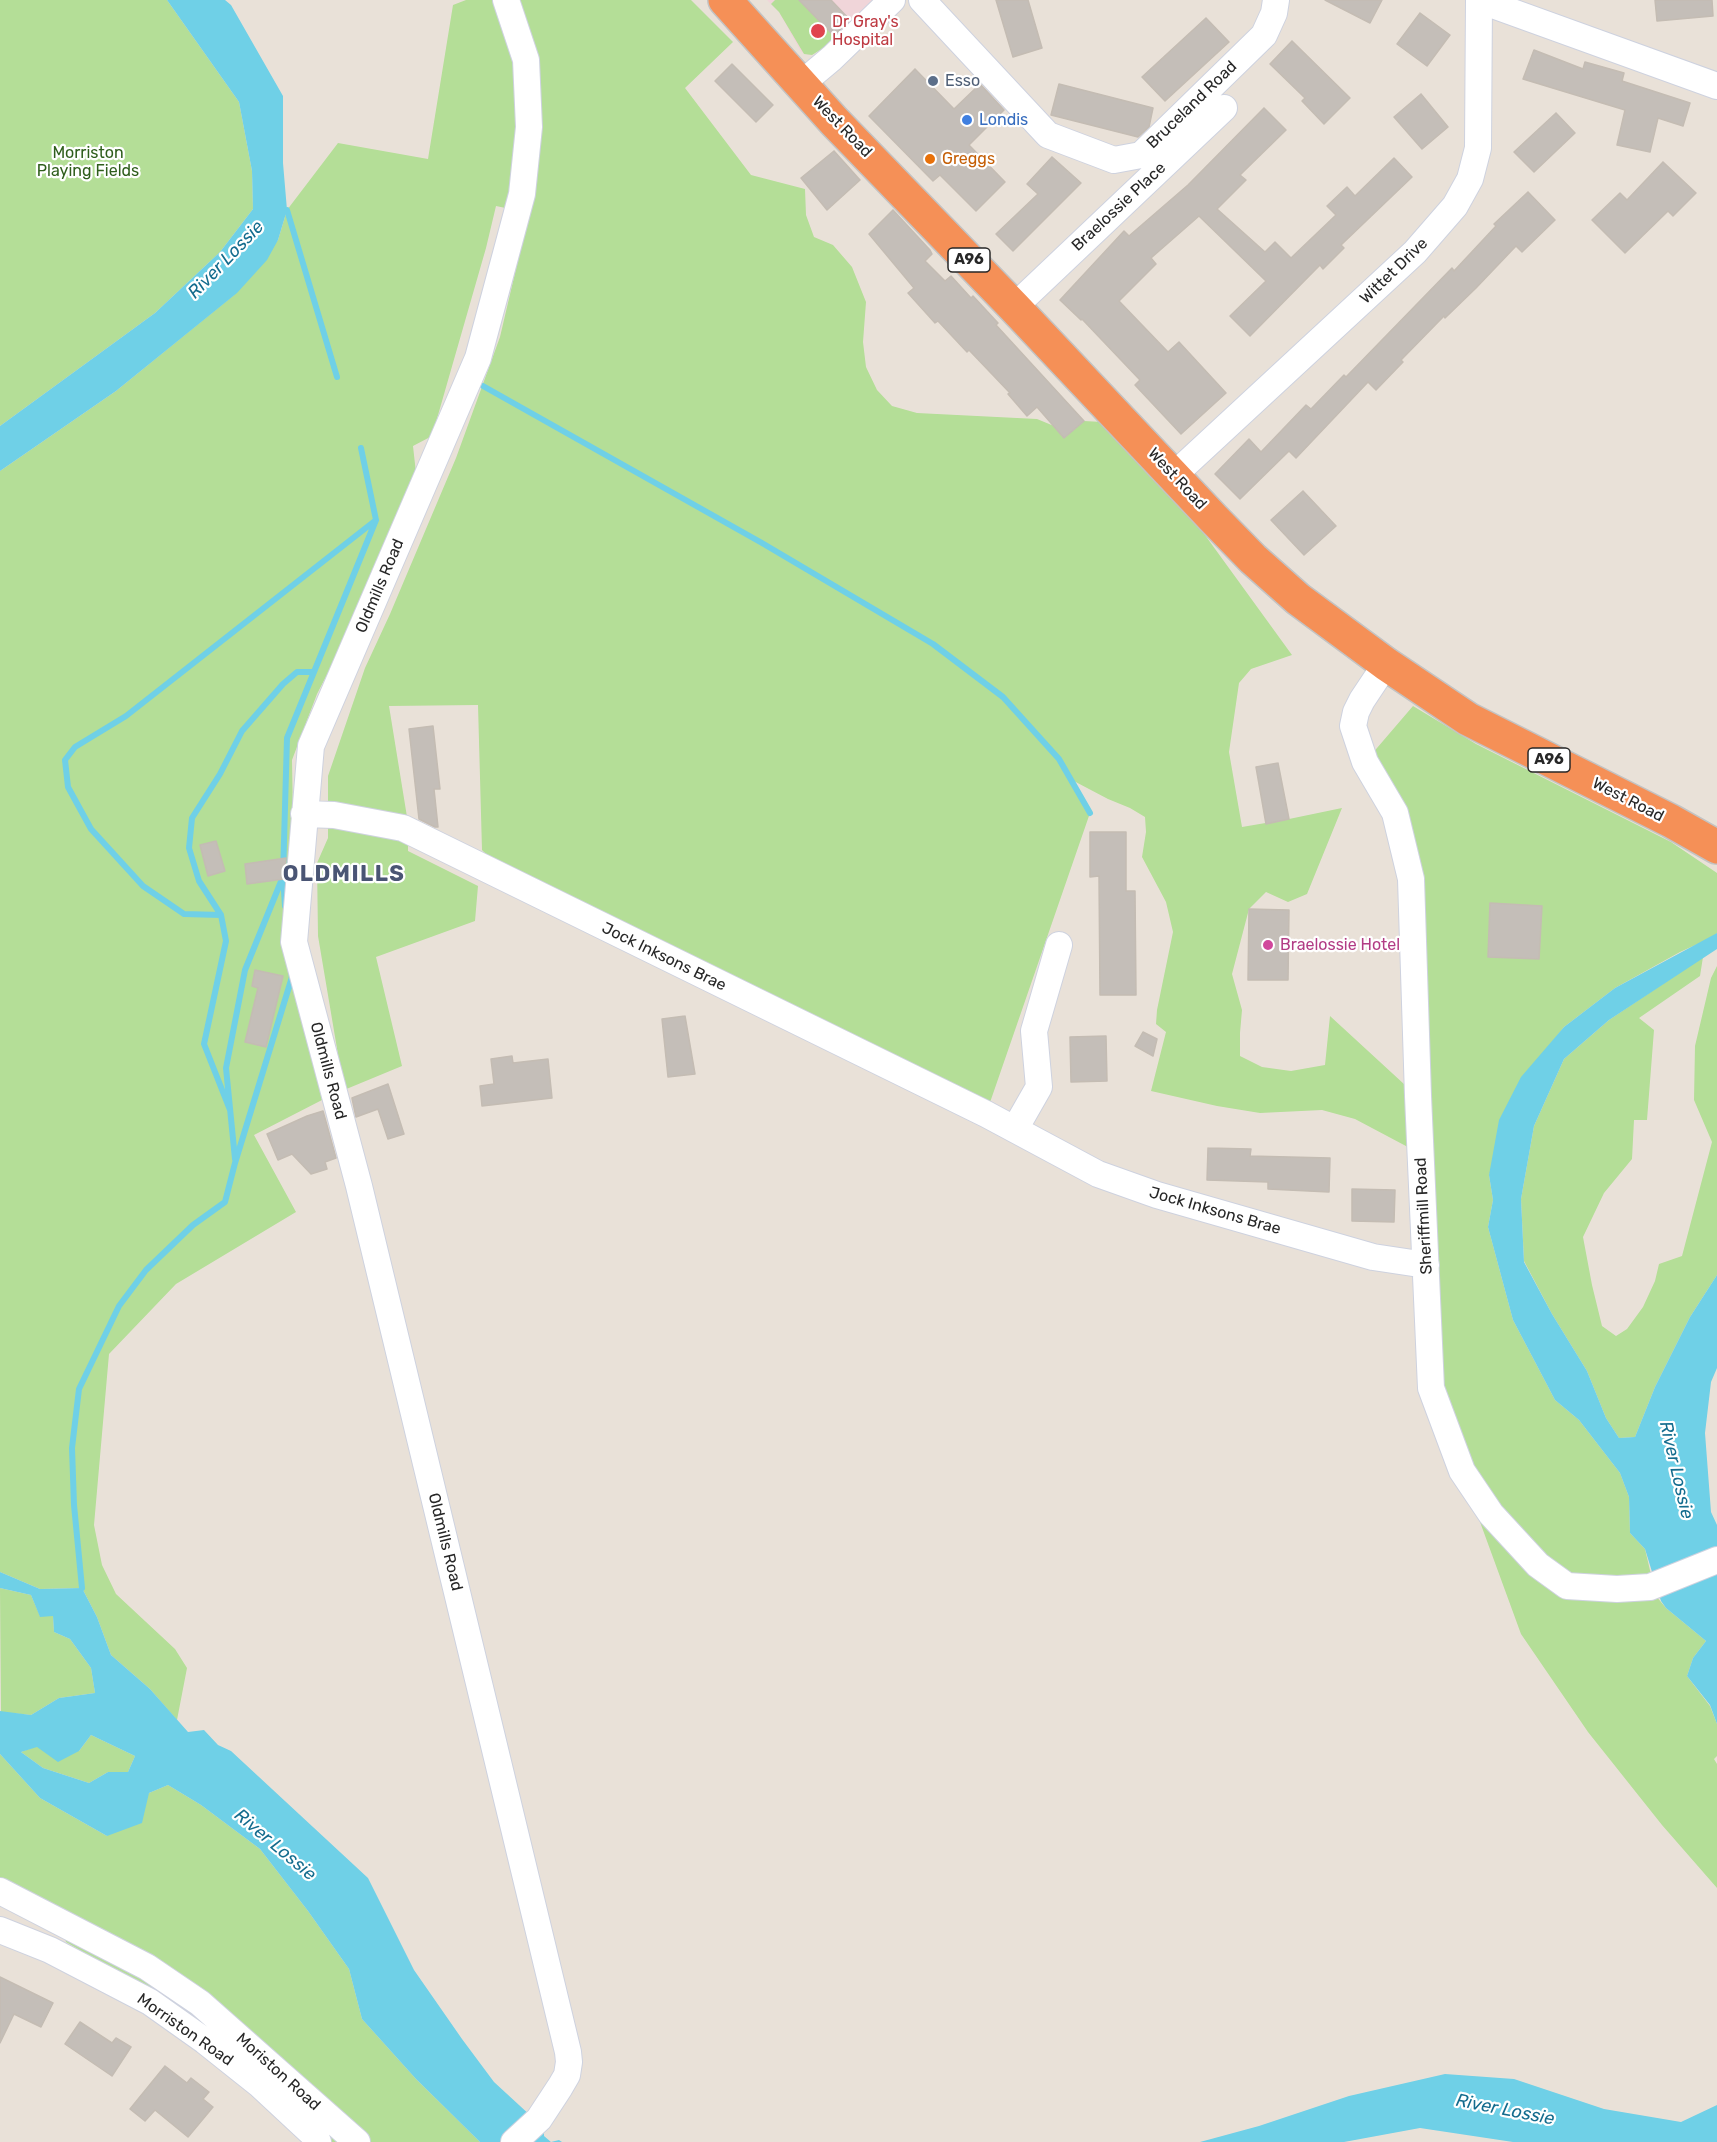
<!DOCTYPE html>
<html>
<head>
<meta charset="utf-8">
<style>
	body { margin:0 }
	canvas { display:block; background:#e9e1d8 }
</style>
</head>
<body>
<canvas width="1717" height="2142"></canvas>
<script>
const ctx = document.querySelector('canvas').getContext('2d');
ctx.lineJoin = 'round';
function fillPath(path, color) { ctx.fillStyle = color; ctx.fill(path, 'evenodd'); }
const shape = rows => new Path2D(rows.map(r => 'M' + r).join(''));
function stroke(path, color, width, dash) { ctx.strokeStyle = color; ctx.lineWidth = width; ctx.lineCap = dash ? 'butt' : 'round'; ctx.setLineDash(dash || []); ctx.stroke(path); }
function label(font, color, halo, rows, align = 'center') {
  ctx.font = font + ' Rubik,sans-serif'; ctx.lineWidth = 4.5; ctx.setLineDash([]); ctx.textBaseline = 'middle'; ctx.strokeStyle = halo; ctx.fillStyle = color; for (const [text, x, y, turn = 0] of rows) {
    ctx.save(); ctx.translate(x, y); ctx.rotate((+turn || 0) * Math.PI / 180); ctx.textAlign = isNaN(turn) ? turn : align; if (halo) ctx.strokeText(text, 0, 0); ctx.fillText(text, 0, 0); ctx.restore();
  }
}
const medical = shape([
	[767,0,879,0,824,54,819,50,808,55,801,52,779,12]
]);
const green = shape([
	[0,0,167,0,239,102,252,171,253,209,220,252,155,313,0,426],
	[466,0,691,0,733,42,685,88,751,175,805,189,806,215,814,237,833,245,852,267,866,302,863,342,866,367,877,390,892,406,917,413,1037,419,1054,426,1064,438,1084,421,1102,422,1189,513,1292,655,1251,669,1239,683,1229,752,1242,827,1289,819,1342,808,1307,894,1288,902,1266,892,1249,909,1232,974,1242,1010,1240,1033,1240,1056,1262,1067,1291,1071,1325,1065,1330,1016,1417,1096,1411,879,1365,762,1413,706,1476,744,1671,842,1717,873,1717,933,1715,936,1680,952,1615,988,1564,1027,1549,1046,1489,1175,1493,1200,1488,1227,1513,1320,1555,1400,1579,1420,1620,1473,1629,1497,1630,1533,1645,1549,1656,1596,1666,1608,1706,1641,1693,1658,1687,1676,1710,1706,1717,1724,1717,1756,1714,1759,1717,1764,1717,1888,1662,1825,1588,1732,1521,1634,1431,1388,1421,1154,1355,1119,1322,1110,1260,1113,1217,1106,1151,1091,1166,1032,1156,1024,1157,1010,1173,932,1166,902,1142,857,1146,832,1145,817,1130,808,1108,799,1070,779,1090,813,986,1114,515,884,482,850,478,705,389,706,408,823,408,851,478,886,475,921,376,957,402,1066,344,1090,318,936,317,863,328,838,328,776,365,668,390,614,456,458,500,337,529,213,496,206,486,248,432,436,413,446,417,482,397,513,335,659,317,694,292,760,296,990,322,1100,254,1135,296,1212,176,1284,109,1354,94,1525,102,1565,116,1594,175,1649,187,1668,177,1720,150,1689,111,1655,97,1617,82,1588,40,1589,0,1572,0,471,116,391,234,295,278,240,287,210,338,143,428,159,453,5],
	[775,0,799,0,838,40,824,54,820,50,812,55,804,54,779,12,771,4],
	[1703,957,1700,976,1639,1018,1654,1030,1647,1120,1634,1120,1632,1159,1604,1193,1583,1237,1592,1285,1602,1326,1616,1336,1627,1329,1643,1307,1655,1281,1659,1264,1682,1256,1712,1142,1694,1100,1695,1046,1711,978,1717,966,1717,1275,1690,1317,1655,1387,1635,1437,1619,1438,1606,1418,1587,1371,1552,1314,1524,1261,1521,1199,1534,1126,1564,1059,1609,1020],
	[0,1588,31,1595,40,1616,53,1616,54,1632,70,1639,91,1668,95,1693,59,1698,31,1715,1,1712],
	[91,1735,135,1756,128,1772,108,1772,89,1783,43,1768,21,1752,37,1746,79,1751],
	[0,1754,40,1798,107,1836,149,1793,168,1785,201,1805,260,1849,308,1911,349,1969,362,2019,416,2079,480,2142,357,2142,200,2003,0,1891],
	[70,1933,205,2019,346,2142,328,2142,144,1988,66,1942,64,1935]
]);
const water = shape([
	[167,0,225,0,231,5,283,96,283,163,287,210,278,240,267,260,237,293,116,391,0,471,0,426,155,313,220,252,253,209,252,171,239,102],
	[1717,933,1717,949,1609,1020,1564,1059,1534,1126,1521,1199,1524,1262,1552,1314,1587,1371,1606,1418,1619,1438,1635,1437,1655,1387,1690,1317,1717,1275,1717,1368,1711,1382,1705,1433,1711,1512,1717,1525,1717,1724,1710,1705,1687,1676,1693,1658,1706,1641,1666,1608,1661,1601,1645,1549,1630,1533,1629,1497,1620,1473,1579,1420,1555,1400,1513,1320,1488,1227,1493,1200,1489,1175,1499,1120,1521,1077,1564,1027,1615,988],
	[0,1572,40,1589,82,1588,97,1617,111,1655,150,1689,188,1732,204,1730,218,1745,231,1751,368,1878,414,1970,462,2039,494,2082,544,2128,544,2136,551,2142,559,2140,562,2142,480,2142,416,2079,362,2019,349,1969,308,1911,260,1849,201,1805,168,1785,149,1793,142,1823,107,1836,40,1798,0,1754,0,1711,31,1715,59,1698,95,1693,91,1668,70,1639,54,1632,53,1616,40,1617,31,1595,0,1588],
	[91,1735,135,1756,128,1772,108,1772,89,1783,43,1768,21,1752,37,1747,58,1762,79,1751],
	[1445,2074,1514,2079,1604,2109,1681,2122,1717,2105,1717,2142,1513,2142,1420,2128,1344,2142,1200,2142,1259,2126,1349,2096]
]);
const stream = shape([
	[287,210,337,377],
	[483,386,762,543,933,644,1003,697,1059,759,1090,813],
	[285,906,283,876,287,738,376,520,361,448],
	[221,915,184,914,143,886,91,829,68,787,65,760,75,747,126,716,376,520],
	[230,1110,204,1044,226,941,221,915,199,881,189,848,192,818,220,774,242,731,283,684,297,672,314,672],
	[235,1159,226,1068,245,970,282,879],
	[82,1588,74,1505,72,1448,79,1389,119,1306,146,1270,193,1225,225,1202,235,1163,292,977,291,973]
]);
const building = shape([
	[799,0,831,0,850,20,834,36,799,0],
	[996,0,1028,0,1042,48,1013,57,996,0],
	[1325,0,1382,0,1370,23,1325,0],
	[1655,0,1712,0,1713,16,1657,21,1655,0],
	[1420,13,1450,35,1427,66,1397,44,1420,13],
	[1206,18,1229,42,1165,101,1142,77,1206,18],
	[1292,41,1350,98,1324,124,1302,101,1305,98,1270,64,1292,41],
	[1534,50,1583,69,1585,62,1624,73,1622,81,1690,103,1683,126,1658,118,1650,152,1617,145,1625,110,1523,79,1534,50],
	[732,64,773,105,756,122,715,81,732,64],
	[915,69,954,109,980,84,1004,110,969,145,1005,182,976,211,940,175,933,181,869,116,915,69],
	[1059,84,1153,108,1149,127,1138,137,1051,115,1059,84],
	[1421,94,1448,127,1422,149,1394,117,1421,94],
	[1264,108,1286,130,1240,175,1246,180,1217,209,1265,252,1275,242,1291,258,1336,215,1327,206,1347,187,1355,196,1394,158,1412,177,1341,245,1344,248,1323,269,1320,265,1250,336,1230,316,1266,281,1199,216,1151,258,1156,264,1119,301,1168,352,1179,342,1226,393,1181,434,1135,385,1140,380,1082,319,1081,320,1060,300,1124,231,1129,236,1188,185,1264,108],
	[1556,113,1575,133,1534,172,1514,152,1556,113],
	[834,151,860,180,827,210,801,178,834,151],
	[1052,157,1081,183,1013,251,996,234,1038,194,1027,184,1052,157],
	[1663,162,1696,193,1673,216,1668,211,1625,253,1592,220,1620,193,1627,200,1663,162],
	[1528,192,1555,220,1522,252,1516,246,1476,288,1445,318,1444,316,1401,360,1403,362,1376,390,1368,382,1296,458,1289,451,1240,499,1215,474,1249,439,1261,452,1306,405,1311,409,1344,375,1346,377,1452,268,1454,271,1496,226,1494,224,1528,192],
	[893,210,930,250,932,254,925,261,945,281,951,276,971,298,973,296,998,323,996,325,1084,421,1064,438,1037,407,1027,416,1008,394,1010,393,969,350,967,352,938,321,935,323,908,293,914,288,869,234,893,210],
	[1303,491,1336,526,1304,555,1271,520,1303,491],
	[433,726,440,789,434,789,438,827,435,827,419,819,409,729,433,726],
	[1278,763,1289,819,1266,824,1256,767,1278,763],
	[1090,832,1126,832,1126,891,1135,891,1136,995,1100,995,1099,876,1090,877,1090,832],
	[216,841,225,871,208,876,200,845,216,841],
	[286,858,284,879,247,884,245,864,286,858],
	[1490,903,1542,906,1539,959,1488,957,1490,903],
	[1249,909,1289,910,1288,980,1248,980,1249,909],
	[255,970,283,976,266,1047,245,1042,258,988,252,986,255,970],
	[685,1016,695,1074,668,1077,662,1019,685,1016],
	[1143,1032,1157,1039,1153,1056,1135,1046,1143,1032],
	[1106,1036,1107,1081,1071,1082,1070,1037,1106,1036],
	[512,1056,513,1063,548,1059,552,1098,482,1106,480,1086,494,1084,491,1059,512,1056],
	[388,1084,404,1134,388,1139,378,1109,356,1117,352,1098,388,1084],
	[323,1111,336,1158,325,1162,327,1169,311,1174,292,1154,278,1160,267,1134,307,1116,323,1111],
	[1208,1148,1251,1149,1250,1156,1330,1158,1329,1192,1268,1189,1268,1182,1207,1180,1208,1148],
	[1352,1189,1395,1190,1394,1222,1352,1221,1352,1189],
	[0,1977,53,2003,41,2027,14,2014,0,2043,0,1977],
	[80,2022,112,2043,116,2038,131,2047,112,2076,65,2044,80,2022],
	[165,2066,187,2083,191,2078,209,2092,203,2099,213,2107,188,2137,155,2110,145,2121,130,2109,165,2066]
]);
const minor = shape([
	[506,0,526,60,529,127,522,194,478,358,311,746,294,942,359,1186,568,2052,569,2062,567,2075,560,2087,539,2119,514,2142],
	[922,0,1048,135,1114,160,1141,155,1264,35,1274,13,1276,0],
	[1479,0,1717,86],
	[801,84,832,58,892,0],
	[1014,307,1224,108],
	[1174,475,1415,252,1455,206,1470,179,1478,148,1479,0],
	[1386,664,1362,700,1356,712,1353,726,1365,762,1395,813,1411,879,1418,1096,1431,1388,1462,1471,1491,1514,1538,1565,1567,1586,1617,1589,1650,1587,1717,1560],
	[304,814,334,815,403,828,986,1114,1098,1174,1157,1195,1373,1257,1426,1265],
	[1015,1129,1039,1087,1034,1031,1059,945],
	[0,1891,147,1967,200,2003,357,2142],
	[0,1930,50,1950,150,2002,205,2041,259,2084,316,2137,318,2142]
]);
const highway = shape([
	[725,0,834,121,1014,307,1213,518,1253,559,1298,599,1386,664,1468,719,1671,821,1717,847]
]);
const markers = [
	[818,31,8,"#e0444e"],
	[933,81,6,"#5c6f8a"],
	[967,120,6,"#3f7fe0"],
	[930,159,6,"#e8710a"],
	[1268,945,6,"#d1479c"]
];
const shields = [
	[969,260,42],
	[1549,760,42]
];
const shieldNames = [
	["A96",969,260],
	["A96",1549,760]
];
const healthNames = [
	["Dr Gray's",832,22],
	["Hospital",832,40]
];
const serviceNames = [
	["Esso",945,81]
];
const streetNames = [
	["Bruceland Road",1192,105,-44],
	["West Road",842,127,46],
	["Braelossie Place",1119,207,-43],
	["Wittet Drive",1394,271,-44],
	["West Road",1177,479,47],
	["Oldmills Road",380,586,-67],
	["West Road",1628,800,27],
	["Jock Inksons Brae",664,957,26],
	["Oldmills Road",328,1071,75],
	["Jock Inksons Brae",1215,1211,16],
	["Sheriffmill Road",1424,1216,-93],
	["Oldmills Road",445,1542,76],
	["Morriston Road",185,2030,35],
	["Moriston Road",278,2072,42]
];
const shopNames = [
	["Londis",979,120]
];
const parkNames = [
	["Morriston",88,153],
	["Playing Fields",88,171]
];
const foodNames = [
	["Greggs",942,159]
];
const hotelNames = [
	["Braelossie Hotel",1280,945]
];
const waterNames = [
	["River Lossie",226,260,-46],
	["River Lossie",1676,1470,77],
	["River Lossie",275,1845,40],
	["River Lossie",1505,2110,11]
];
const districtNames = [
	["OLDMILLS",344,875]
];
fillPath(medical, '#f0d5d9');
fillPath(green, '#b4de97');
fillPath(water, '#6fd0e7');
stroke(stream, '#6fd0e7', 6);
fillPath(building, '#c4beb8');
stroke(building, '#c4bcb3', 1.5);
stroke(minor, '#ced2df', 28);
stroke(highway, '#c3c3c3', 36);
stroke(minor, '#fff', 26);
stroke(highway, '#f59057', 33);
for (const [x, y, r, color] of markers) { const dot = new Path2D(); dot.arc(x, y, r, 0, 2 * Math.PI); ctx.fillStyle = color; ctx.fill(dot); stroke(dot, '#fff', 2); }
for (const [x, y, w] of shields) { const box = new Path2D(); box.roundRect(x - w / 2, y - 12, w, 24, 4.5); ctx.fillStyle = '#fff'; ctx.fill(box); stroke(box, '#272727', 1.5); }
label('bold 15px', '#272727', null, shieldNames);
label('16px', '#be3a42', '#fff', healthNames, 'left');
label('16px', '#4e5e75', '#fff', serviceNames, 'left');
label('16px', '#272727', '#fff', streetNames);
label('16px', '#366cbe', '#fff', shopNames, 'left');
label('16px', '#2f5e1c', '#fff', parkNames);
label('16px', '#c56008', '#fff', foodNames, 'left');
label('16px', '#b23c85', '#fff', hotelNames, 'left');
label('italic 18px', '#136c8e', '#fff', waterNames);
ctx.letterSpacing = '1.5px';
label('bold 22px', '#4a5574', '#fff', districtNames);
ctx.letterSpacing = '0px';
</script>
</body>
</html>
